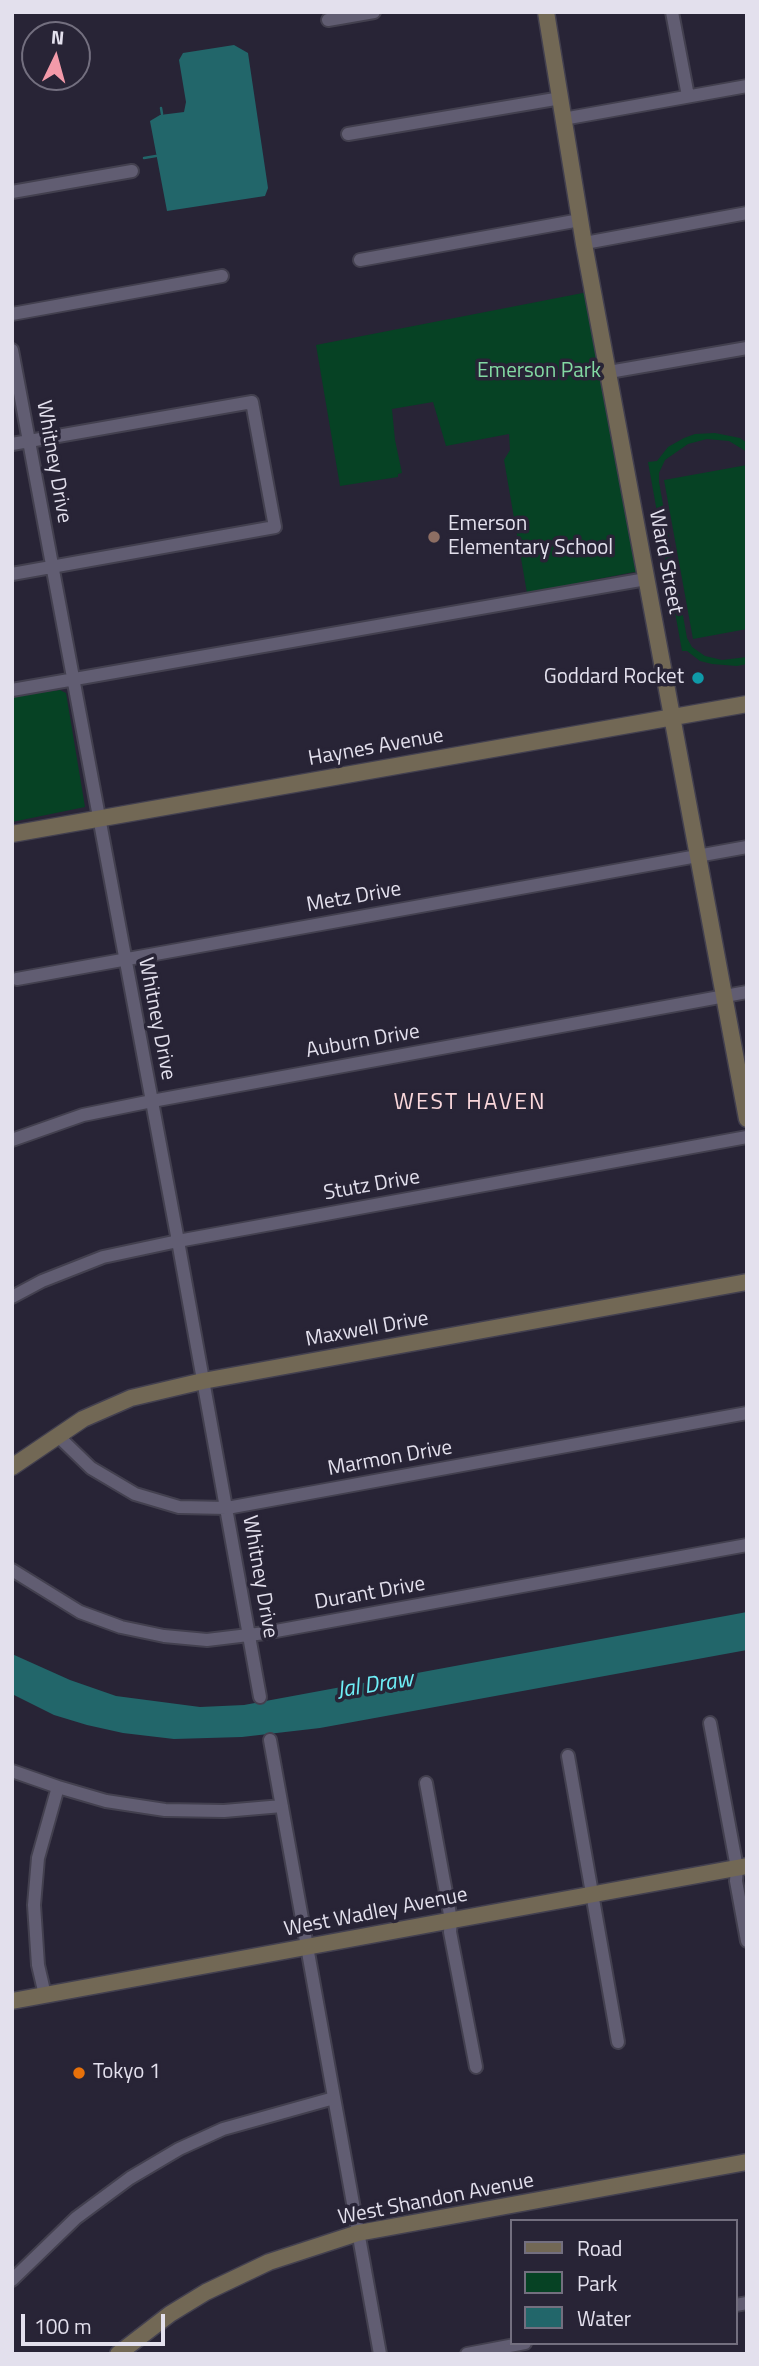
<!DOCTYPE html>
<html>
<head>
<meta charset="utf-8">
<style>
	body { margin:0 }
	#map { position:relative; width:759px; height:2366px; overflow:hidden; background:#282436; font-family:"Titillium Web",sans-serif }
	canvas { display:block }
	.frame { position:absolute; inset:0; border:14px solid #e3e0ed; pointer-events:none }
	.legend { position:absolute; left:510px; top:2219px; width:228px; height:126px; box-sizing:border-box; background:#282436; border:2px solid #736f7f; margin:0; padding:9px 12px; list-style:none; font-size:21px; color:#e3e0ed }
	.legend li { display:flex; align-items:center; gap:14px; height:35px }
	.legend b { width:35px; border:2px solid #736f7f }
	.north { position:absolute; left:21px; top:21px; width:70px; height:70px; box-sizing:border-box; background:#282436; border:2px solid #736f7f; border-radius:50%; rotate:5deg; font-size:19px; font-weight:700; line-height:28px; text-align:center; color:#e3e0ed }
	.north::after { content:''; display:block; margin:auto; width:24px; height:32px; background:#f39aa9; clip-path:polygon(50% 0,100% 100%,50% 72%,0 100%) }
	.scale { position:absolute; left:21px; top:2314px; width:144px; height:32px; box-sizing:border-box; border:4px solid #e3e0ed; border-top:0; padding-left:9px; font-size:21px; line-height:24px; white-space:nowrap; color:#e3e0ed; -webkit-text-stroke:5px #282436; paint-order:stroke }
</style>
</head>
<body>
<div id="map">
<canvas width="759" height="2366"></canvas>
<div class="frame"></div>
<ul class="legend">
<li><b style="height:9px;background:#726855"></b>Road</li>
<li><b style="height:19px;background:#064224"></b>Park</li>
<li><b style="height:19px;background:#22666a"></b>Water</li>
</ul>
<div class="north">N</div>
<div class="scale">100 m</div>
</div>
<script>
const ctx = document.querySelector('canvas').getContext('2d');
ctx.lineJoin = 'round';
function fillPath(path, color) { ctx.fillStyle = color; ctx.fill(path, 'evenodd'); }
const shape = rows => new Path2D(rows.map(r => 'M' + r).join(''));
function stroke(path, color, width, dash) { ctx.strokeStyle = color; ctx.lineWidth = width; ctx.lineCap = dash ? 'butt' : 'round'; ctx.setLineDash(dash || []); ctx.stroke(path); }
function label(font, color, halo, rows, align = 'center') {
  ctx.font = font + ' "Titillium Web",sans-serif'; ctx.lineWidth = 7; ctx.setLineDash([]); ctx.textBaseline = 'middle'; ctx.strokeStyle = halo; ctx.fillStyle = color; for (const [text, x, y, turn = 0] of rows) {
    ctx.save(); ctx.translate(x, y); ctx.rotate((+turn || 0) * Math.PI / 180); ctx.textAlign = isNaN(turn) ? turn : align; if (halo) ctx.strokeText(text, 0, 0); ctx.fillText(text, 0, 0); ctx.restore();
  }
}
const green = shape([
	[593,291,646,579,634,572,527,593,504,460,510,450,509,434,446,446,433,402,392,409,395,440,402,473,398,474,398,477,340,486,316,345],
	[715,433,740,438,747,443,747,452,729,441,707,439,688,444,665,460,659,473,659,482,687,638,692,647,705,656,722,660,747,657,747,664,737,666,712,664,700,661,687,651,682,651,648,462,657,461,668,447,684,438,695,434],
	[747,465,747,629,693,639,664,480],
	[60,690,66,693,85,807,12,822,12,697]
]);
const water = shape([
	[234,45,248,53,268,188,265,196,167,211,150,121,160,115,184,112,186,102,179,60,183,53],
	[747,1612,747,1650,320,1728,242,1737,174,1739,123,1733,87,1725,54,1715,12,1694,12,1654,70,1680,116,1696,200,1707,244,1705]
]);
const stream = shape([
	[161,108,162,114],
	[144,158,156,156]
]);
const street = shape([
	[672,12,688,96],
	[328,20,374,12],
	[563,119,747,86],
	[348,134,561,98],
	[12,192,132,171],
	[585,243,747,213],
	[360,260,580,220],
	[12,314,222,276],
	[12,350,178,1241,260,1697],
	[609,372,747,348],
	[12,444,252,402,275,527,12,574],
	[12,690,646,579],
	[17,979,747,847],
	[12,1140,83,1115,152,1101,747,992],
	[12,1297,42,1281,103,1257,178,1241,747,1137],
	[58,1436,91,1468,135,1494,179,1507,227,1508,747,1413],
	[12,1570,80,1612,121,1627,164,1636,207,1640,265,1633,747,1545],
	[710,1723,737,1868,736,1881,747,1941],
	[270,1740,380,2354],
	[568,1756,618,2042],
	[12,1771,58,1787,106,1801,165,1810,224,1811,282,1806],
	[426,1783,451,1920,450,1932,476,2067],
	[45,1995,38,1965,34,1905,38,1858,58,1787],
	[12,2280,76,2218,130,2178,179,2149,223,2129,334,2098],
	[736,2305,747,2303],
	[467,2354,525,2343]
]);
const secondary = shape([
	[546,12,584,244,747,1119],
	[12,834,747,704],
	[12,1467,83,1419,131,1398,203,1381,747,1282],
	[12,2001,747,1866],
	[118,2354,170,2314,206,2292,269,2262,358,2233,747,2162]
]);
const markers = [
	[434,537,7,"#8d6e63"],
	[698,678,7,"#0f9aa8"],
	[79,2073,7,"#e8710a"]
];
const parkNames = [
	["Emerson Park",539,372]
];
const streetNames = [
	["Whitney Drive",53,462,80],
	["Ward Street",665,562,79],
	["Haynes Avenue",376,748,-10],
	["Metz Drive",354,898,-10],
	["Whitney Drive",156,1019,79],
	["Auburn Drive",363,1042,-10],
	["Stutz Drive",372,1186,-10],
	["Maxwell Drive",367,1330,-10],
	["Marmon Drive",390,1459,-10],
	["Whitney Drive",259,1577,80],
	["Durant Drive",370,1594,-10],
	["West Wadley Avenue",376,1913,-11],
	["West Shandon Avenue",436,2200,-11]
];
const poiNames = [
	["Emerson",448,525],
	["Elementary School",448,549],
	["Goddard Rocket",684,678,"right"],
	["Tokyo 1",93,2073]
];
const neighbourhoodNames = [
	["WEST HAVEN",470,1103]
];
const waterNames = [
	["Jal Draw",375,1686,-9]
];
fillPath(green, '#064224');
fillPath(water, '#22666a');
stroke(stream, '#22666a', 2.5);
stroke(street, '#43404f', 16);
stroke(secondary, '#43404f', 19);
stroke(street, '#615d72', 12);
stroke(secondary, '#726855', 16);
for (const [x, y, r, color] of markers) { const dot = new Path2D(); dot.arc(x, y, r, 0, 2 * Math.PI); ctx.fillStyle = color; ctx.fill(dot); stroke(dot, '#282436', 2.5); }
label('21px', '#83d9a3', '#282436', parkNames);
label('21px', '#e3e0ed', '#282436', streetNames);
label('21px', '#e3e0ed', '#282436', poiNames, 'left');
ctx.letterSpacing = '2px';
label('23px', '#fad7db', '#282436', neighbourhoodNames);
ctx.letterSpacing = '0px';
label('italic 23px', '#6eeff7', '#282436', waterNames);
</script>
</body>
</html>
